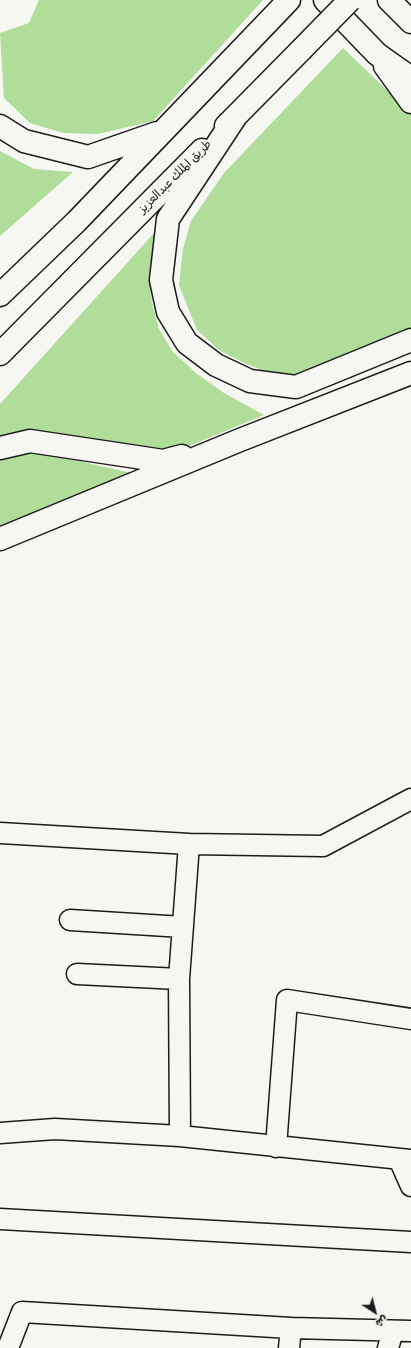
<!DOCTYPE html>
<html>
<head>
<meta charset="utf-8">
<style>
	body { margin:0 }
	#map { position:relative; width:411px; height:1348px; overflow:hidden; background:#f6f6f2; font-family:"Patrick Hand","Playpen Sans Arabic",sans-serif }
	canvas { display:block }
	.north { position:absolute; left:355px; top:1292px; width:40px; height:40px; -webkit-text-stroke:3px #f6f6f2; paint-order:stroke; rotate:144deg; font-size:11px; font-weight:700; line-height:16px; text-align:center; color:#1c1c1c }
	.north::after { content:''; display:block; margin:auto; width:14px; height:18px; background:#1c1c1c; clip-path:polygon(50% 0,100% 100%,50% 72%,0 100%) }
</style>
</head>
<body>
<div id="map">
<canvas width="411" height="1348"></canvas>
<div class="north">ش</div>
</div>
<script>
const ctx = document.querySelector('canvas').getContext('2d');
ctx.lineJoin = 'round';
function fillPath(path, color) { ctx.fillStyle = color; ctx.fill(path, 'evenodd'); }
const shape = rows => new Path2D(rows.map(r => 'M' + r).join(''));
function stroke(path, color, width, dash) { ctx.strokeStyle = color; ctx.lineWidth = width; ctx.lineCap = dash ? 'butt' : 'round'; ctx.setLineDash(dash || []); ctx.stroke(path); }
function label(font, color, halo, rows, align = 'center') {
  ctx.font = font + ' "Patrick Hand","Playpen Sans Arabic",sans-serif'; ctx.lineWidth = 3; ctx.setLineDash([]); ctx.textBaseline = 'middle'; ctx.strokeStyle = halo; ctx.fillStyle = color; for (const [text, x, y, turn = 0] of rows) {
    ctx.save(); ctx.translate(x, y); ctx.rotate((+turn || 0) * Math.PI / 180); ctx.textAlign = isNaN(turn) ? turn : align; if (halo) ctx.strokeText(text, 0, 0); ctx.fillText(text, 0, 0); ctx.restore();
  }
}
const green = shape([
	[39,0,263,0,153,121,98,134,63,133,30,123,4,98,0,33,29,23],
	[343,48,411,113,411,332,291,381,244,363,219,350,197,330,179,285,183,249,191,221,224,173],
	[0,151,34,169,73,172,0,236],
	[155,232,149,275,152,303,159,329,173,352,196,373,224,393,264,415,177,451,31,432,0,437,0,404],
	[29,451,56,456,136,474,0,528,0,456]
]);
const minor = shape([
	[0,833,189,844,323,846,411,799],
	[70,920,183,927],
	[77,974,179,979],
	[0,1133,55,1129,180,1136,411,1160],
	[180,1136,179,979,189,844],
	[276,1147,287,1000,411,1019],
	[399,1159,411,1186],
	[0,1219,411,1242],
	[8,1348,22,1312,291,1328,411,1331],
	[289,1348,291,1328],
	[388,1348,393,1331]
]);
const trunk = shape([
	[325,0,377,54,411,78],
	[389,0,411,22],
	[385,66,411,102],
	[236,116,168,219,161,280,168,312,187,343,216,365,250,381,296,387,411,340],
	[0,126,24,141,88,157,157,133],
	[226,126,301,50],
	[0,295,77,221,289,0],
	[0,354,202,150],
	[0,448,30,441,163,461,182,456],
	[0,539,240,440,411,373]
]);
const trunkBridge = shape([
	[301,50,350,0]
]);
const streetNames = [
	["طريق الملك عبدالعزيز",175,177,-45]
];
fillPath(green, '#b1dd9a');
stroke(minor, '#1c1c1c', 23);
stroke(trunk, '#1c1c1c', 25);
stroke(minor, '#f6f6f2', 20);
stroke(trunk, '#f6f6f2', 22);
stroke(trunkBridge, '#1c1c1c', 25, []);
stroke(trunkBridge, '#f6f6f2', 22);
label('12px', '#1c1c1c', '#f6f6f2', streetNames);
</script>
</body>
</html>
